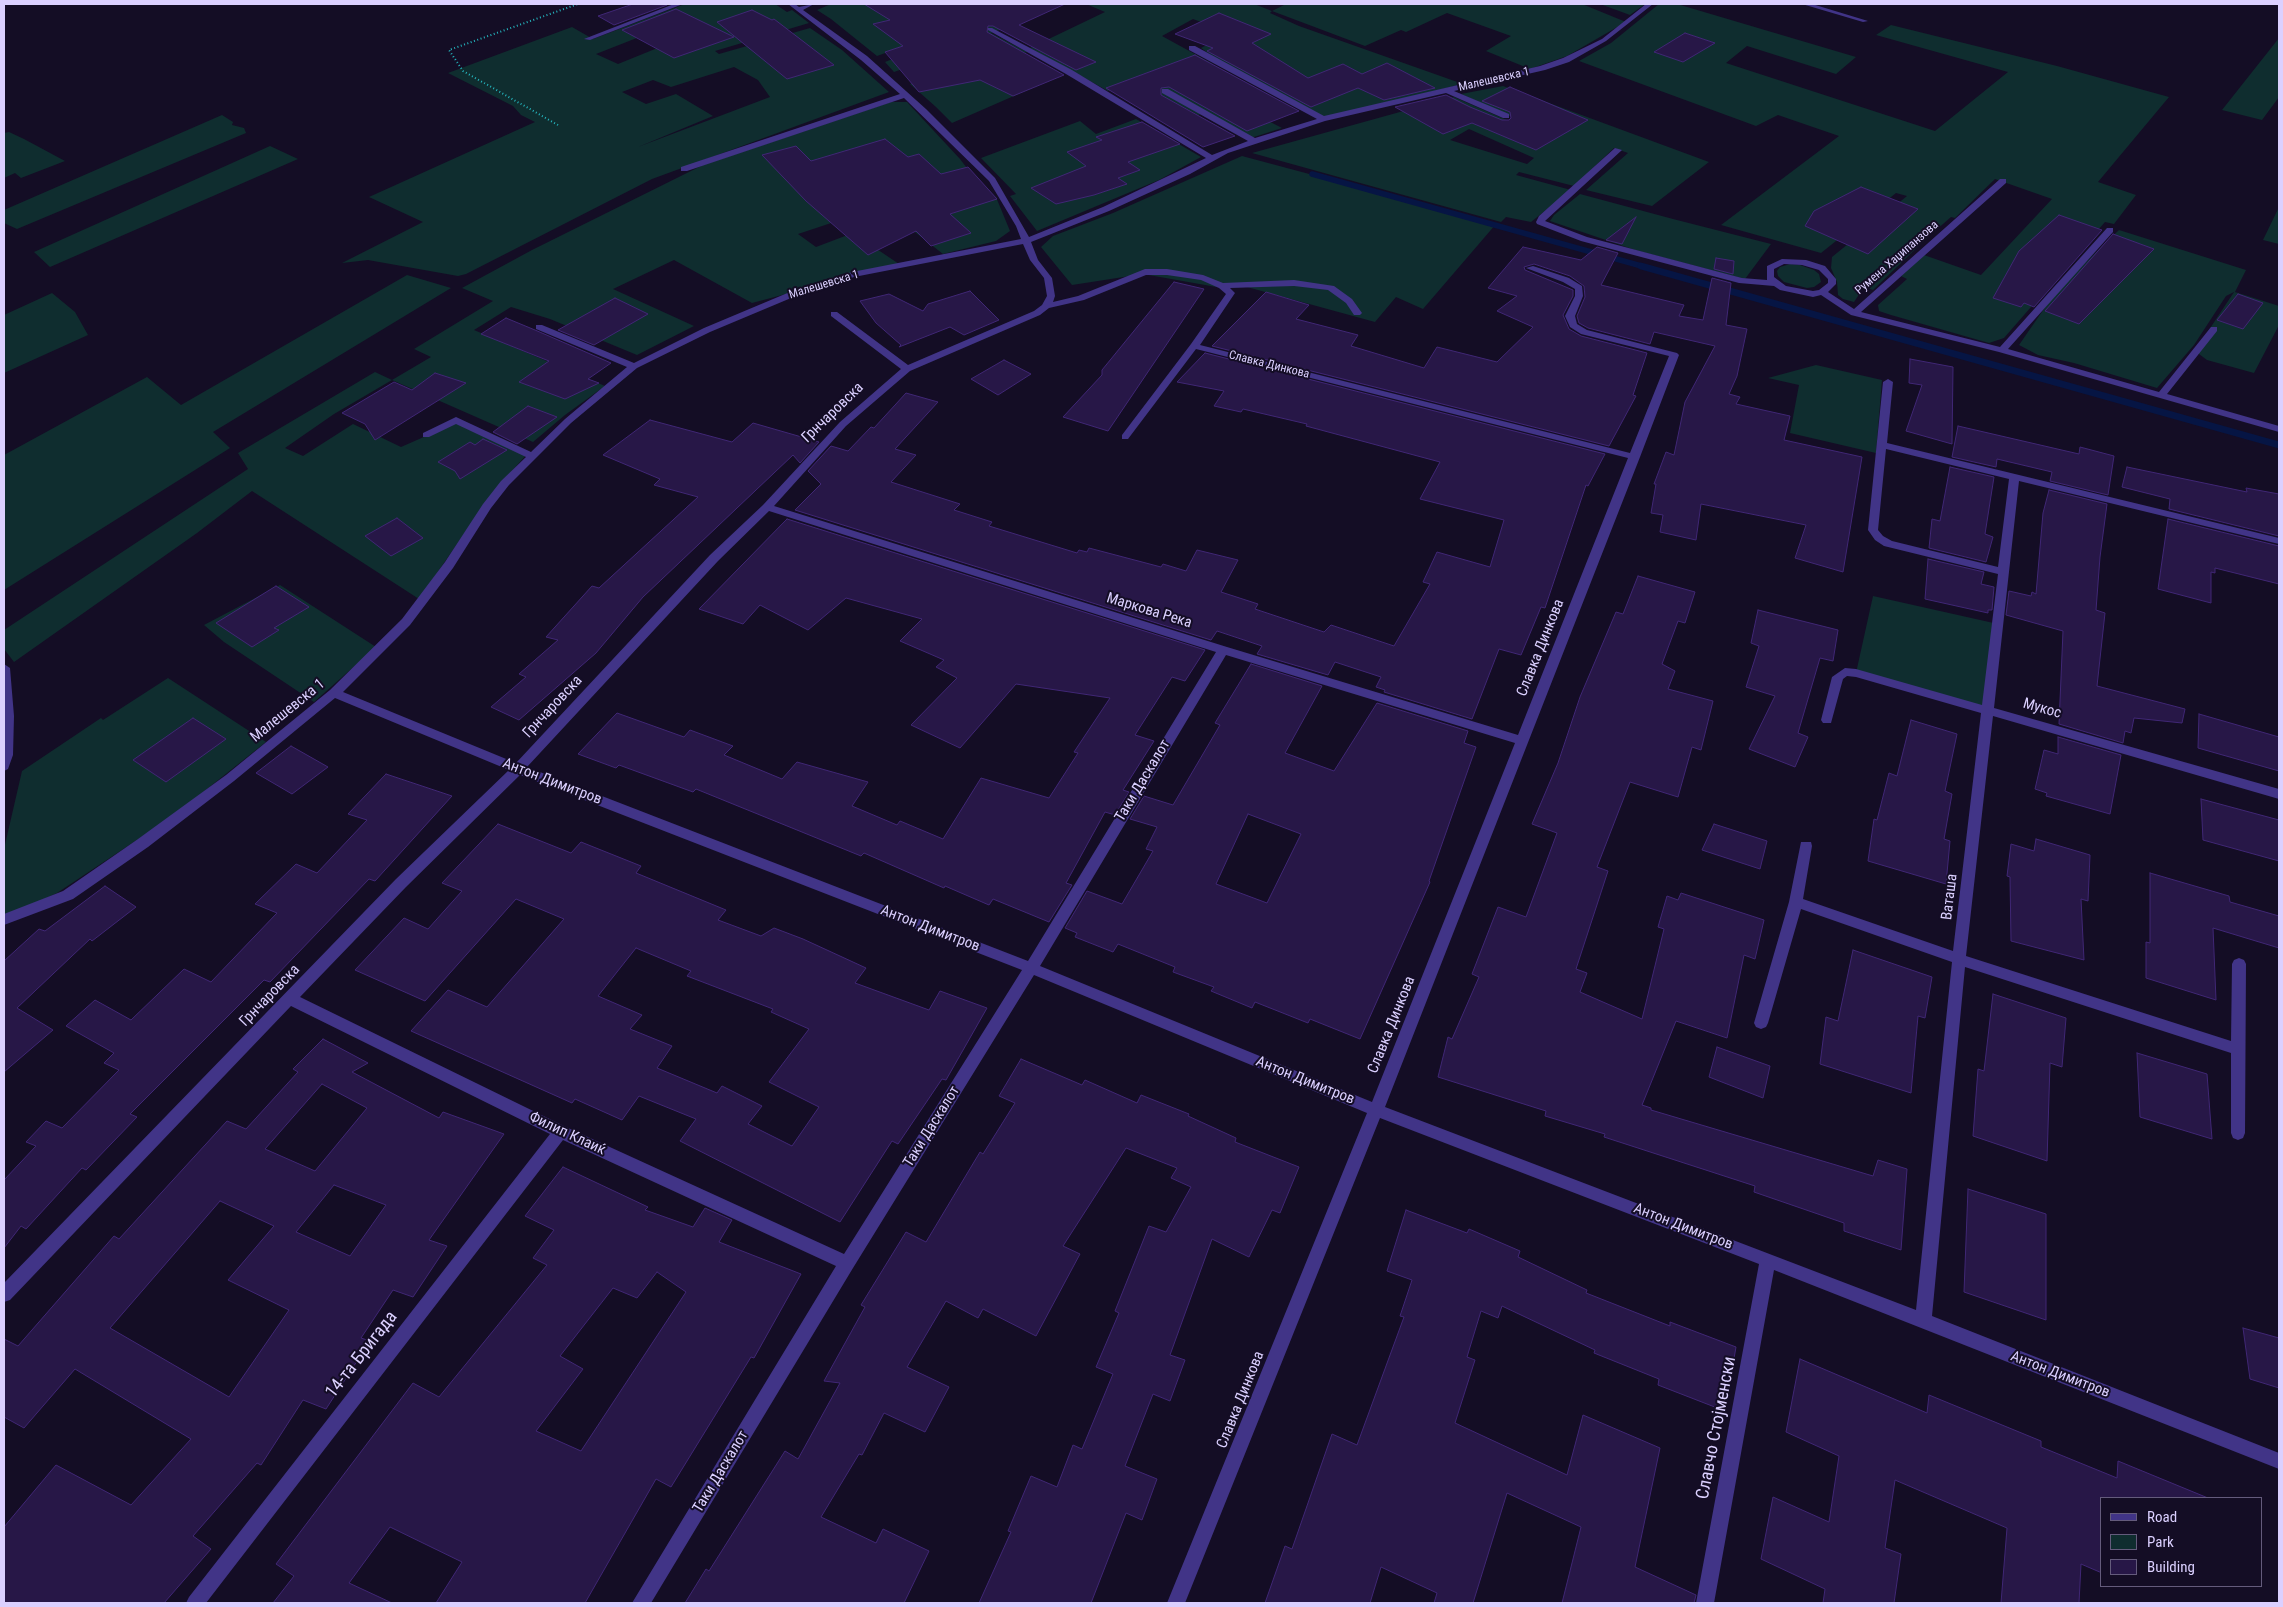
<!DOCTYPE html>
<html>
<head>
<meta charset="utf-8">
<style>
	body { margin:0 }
	#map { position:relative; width:2283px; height:1607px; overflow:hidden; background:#140d25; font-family:"Roboto Condensed",sans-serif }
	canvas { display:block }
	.frame { position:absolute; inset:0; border:5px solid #dbd0ff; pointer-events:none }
	.legend { position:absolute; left:2100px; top:1497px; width:162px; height:90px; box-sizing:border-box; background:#140d25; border:1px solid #645b7c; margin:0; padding:6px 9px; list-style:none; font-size:15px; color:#dbd0ff }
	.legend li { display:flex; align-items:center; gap:10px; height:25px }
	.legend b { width:25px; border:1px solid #645b7c }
</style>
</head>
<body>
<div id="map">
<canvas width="2283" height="1607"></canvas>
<div class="frame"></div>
<ul class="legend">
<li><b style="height:6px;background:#413487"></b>Road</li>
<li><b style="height:14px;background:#0f2d2f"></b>Park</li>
<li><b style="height:14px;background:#271747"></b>Building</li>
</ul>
</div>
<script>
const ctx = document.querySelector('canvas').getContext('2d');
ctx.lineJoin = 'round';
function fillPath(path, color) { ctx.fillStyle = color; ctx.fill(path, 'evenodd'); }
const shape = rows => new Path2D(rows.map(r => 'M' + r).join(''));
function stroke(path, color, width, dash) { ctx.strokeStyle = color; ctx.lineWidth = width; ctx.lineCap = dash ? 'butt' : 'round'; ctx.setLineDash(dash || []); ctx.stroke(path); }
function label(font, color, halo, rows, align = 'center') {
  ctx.font = font + ' "Roboto Condensed",sans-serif'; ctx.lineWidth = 4; ctx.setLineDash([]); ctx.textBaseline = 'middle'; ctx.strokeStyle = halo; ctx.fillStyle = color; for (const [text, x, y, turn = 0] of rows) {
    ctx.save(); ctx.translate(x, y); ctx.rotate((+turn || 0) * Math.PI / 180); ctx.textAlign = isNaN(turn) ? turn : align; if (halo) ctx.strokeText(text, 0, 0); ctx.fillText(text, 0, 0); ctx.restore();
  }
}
const green = shape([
	[685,4,775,4,787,12,792,10,809,23,715,51,719,54,810,28,842,50,889,92,652,179,466,274,458,276,368,260,342,263,423,222,369,197,535,122,521,115,513,106,448,73,572,27,593,39],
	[675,23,692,34,618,64,596,54],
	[734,67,758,80,770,97,638,147,713,116,676,94,646,104,622,92,653,80,671,87],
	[831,4,900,4,911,11,935,4,952,13,977,4,983,4,1018,23,991,33,1027,52,1000,62,1039,85,952,123,936,107,910,84,989,57,971,45,894,72,885,62,920,48,913,43,877,56,831,19,817,10],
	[1086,4,1254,4,1272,11,1286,4,1582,4,1626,22,1567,56,1530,69,1486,51,1511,36,1447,13,1406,32,1401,30,1365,46,1272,11,1270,13,1299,26,1463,84,1323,118,1219,61,1201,48,1230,33,1193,19,1162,36,1213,64,1183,77,1282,128,1251,138,1205,113,1198,115,1133,80,1108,91,1030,48,1105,12],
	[1600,4,1645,4,1630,15],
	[1659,4,1677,4,1856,57,1836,74,1747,46,1726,63,1935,131,2008,72,1876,35,1891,25,2057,66,2169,97,2098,182,2136,195,2114,224,2105,222,2004,338,1989,343,1891,315,1879,311,1878,305,1907,279,1901,276,1924,255,1981,275,2052,199,1995,179,1955,218,1951,217,1927,238,1873,290,1864,287,1854,302,1843,299,1838,295,1837,282,1831,268,1832,257,1907,196,1896,193,1821,253,1721,225,1839,136,1778,115,1756,126,1579,61,1611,43],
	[2279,38,2279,97,2262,120,2222,110],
	[1503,86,1709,162,1652,206,1586,190,1628,153,1614,148,1574,186,1519,172,1516,175,1571,190,1531,222,1506,217,1501,222,1252,153,1454,97,1509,121,1514,118,1461,94],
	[1469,129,1534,158,1527,164,1450,140],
	[891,102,907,102,960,159,973,176,798,234,816,247,853,233,899,264,752,303,674,260,613,289,694,326,637,355,550,319,511,307,474,330,605,386,565,415,533,442,392,380,334,414,285,448,303,456,353,424,401,447,458,422,528,453,493,492,419,599,252,491,197,533,14,662,4,649,4,630,248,469,238,453,375,372,392,380,431,357,414,349,493,301,462,288,532,250,703,165],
	[222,115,233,122,232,125,244,128,246,133,17,229,4,223,4,210],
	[1136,119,1201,157,1159,180,1037,231,1010,196,1016,194,981,158,1080,121,1096,134],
	[9,132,24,139,65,161,21,178,15,173,4,178,4,133],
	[270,146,298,159,50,267,34,252],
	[1242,156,1496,224,1423,309,1396,297,1375,322,1247,287,1222,288,1143,274,1072,285,1041,247,1053,236,1113,213],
	[1580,194,1673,219,1771,244,1745,279,1635,250,1550,221,1554,215],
	[996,197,1010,231,996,241,943,254,911,229],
	[2279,207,2279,244,2263,240],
	[2119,230,2246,270,2235,292,2279,306,2279,325,2254,373,2207,360,2195,351,2234,292,2226,296,2194,345,2157,388,2074,363,2038,355,2019,345,2057,290],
	[1790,264,1800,265,1814,270,1819,274,1821,282,1814,287,1807,288,1784,282,1778,276,1777,271,1780,267],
	[407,275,451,288,213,432,230,448,4,590,4,455,147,377,181,405],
	[52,293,75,312,88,335,4,373,4,315],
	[1816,365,1882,380,1876,453,1790,433,1799,385,1768,378],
	[280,585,376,647,314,702,224,642,204,625],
	[1873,596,1998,624,1989,710,1856,673],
	[168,678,266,742,173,816,57,893,4,918,4,849,22,771,101,718,103,720]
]);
const streamFar1 = shape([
	[1312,174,1645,267]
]);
const stream = shape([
	[1641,266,2279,445]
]);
const building = shape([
	[633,4,667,5,614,25,598,16,633,4],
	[864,4,1065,4,1019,25,1096,62,1076,70,993,26,988,26,987,32,1064,75,1013,96,980,80,919,92,885,52,903,46,873,24,890,20,864,4],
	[676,9,734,37,674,58,622,30,676,9],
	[752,10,772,20,774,19,834,65,787,79,717,22,752,10],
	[1219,13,1271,34,1252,43,1308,78,1343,64,1362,74,1387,63,1435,88,1384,100,1358,88,1311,107,1207,51,1213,48,1175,34,1219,13],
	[1685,33,1715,43,1683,62,1654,52,1685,33],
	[1195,55,1299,111,1247,131,1169,87,1161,88,1161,95,1235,136,1203,147,1106,88,1195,55],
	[1510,87,1588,120,1536,150,1472,123,1443,134,1395,107,1446,95,1470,107,1502,120,1509,120,1511,118,1510,112,1482,101,1510,87],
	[1142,122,1180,144,1128,162,1140,170,1118,178,1127,184,1094,195,1056,204,1031,188,1086,166,1067,152,1102,140,1096,137,1142,122],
	[885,139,908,157,919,154,941,174,968,167,997,199,950,214,971,233,931,246,916,231,868,255,806,201,762,155,796,146,811,161,885,139],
	[1861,187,1918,209,1868,254,1805,226,1814,211,1861,187],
	[2059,215,2102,230,2034,307,2024,303,2021,307,1993,298,2019,251,2059,215],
	[1636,217,1622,244,1606,240,1636,217],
	[2113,234,2154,249,2079,324,2045,311,2113,234],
	[1523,247,1581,260,1597,247,1618,253,1601,285,1684,305,1679,316,1703,320,1712,278,1731,283,1726,325,1747,329,1737,376,1729,394,1740,397,1736,404,1790,416,1784,440,1862,457,1843,572,1795,558,1806,525,1701,504,1696,540,1660,532,1663,515,1651,513,1656,484,1654,484,1666,452,1674,455,1685,402,1715,346,1654,332,1650,344,1588,328,1579,323,1577,316,1585,297,1584,286,1570,276,1534,264,1524,267,1525,270,1573,290,1573,296,1563,315,1569,329,1581,336,1647,353,1633,395,1636,396,1609,446,1212,346,1266,292,1309,305,1296,319,1358,335,1351,346,1424,368,1437,347,1497,362,1533,327,1497,311,1517,296,1488,288,1523,247],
	[1716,258,1734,261,1733,274,1714,269,1716,258],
	[1174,282,1204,289,1108,431,1063,417,1102,375,1102,370,1174,282],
	[970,291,999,320,964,335,950,327,899,347,901,345,876,323,860,301,889,294,923,311,928,304,970,291],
	[2238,294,2263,303,2243,329,2217,320,2238,294],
	[615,298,648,314,594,345,558,330,615,298],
	[506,318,535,330,611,363,588,379,599,383,565,399,519,382,549,361,481,334,506,318],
	[1205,353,1605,454,1588,486,1586,485,1545,608,1541,607,1521,655,1499,649,1472,719,1384,692,1385,690,1376,687,1381,677,1335,662,1328,675,1257,654,1262,646,1217,631,1211,640,795,510,821,484,808,471,831,446,848,451,871,427,874,428,906,393,938,402,895,449,916,455,891,482,960,504,954,510,992,522,989,526,1077,553,1079,550,1087,552,1089,548,1161,567,1163,564,1186,571,1197,550,1238,560,1221,592,1258,604,1255,609,1324,632,1331,625,1394,646,1430,584,1423,582,1437,552,1490,567,1504,520,1420,499,1440,462,1306,426,1307,424,1243,409,1241,412,1214,406,1224,391,1177,382,1205,353],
	[1910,359,1953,367,1952,444,1906,431,1922,385,1909,383,1910,359],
	[1004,360,1031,374,998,395,971,379,1004,360],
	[435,373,466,383,375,440,365,424,342,413,394,382,412,390,435,373],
	[528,406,557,417,517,444,493,432,528,406],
	[650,420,732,442,753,423,819,442,800,463,793,455,643,597,596,653,519,720,491,707,526,677,519,674,558,640,546,637,592,586,599,588,698,497,654,485,660,479,603,455,650,420],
	[1958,426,2079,454,2080,447,2114,456,2108,495,2050,481,2052,472,1997,459,1996,467,1952,457,1958,426],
	[483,439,507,450,460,479,455,471,438,462,470,442,475,445,483,439],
	[1950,467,1994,477,1985,534,1993,537,1986,562,1929,548,1932,519,1940,521,1950,467],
	[2127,467,2247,492,2246,488,2279,494,2279,536,2169,509,2170,499,2122,487,2127,467],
	[2049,490,2107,504,2100,557,2096,610,2105,613,2097,686,2185,709,2182,723,2134,718,2131,733,2125,731,2123,743,2059,724,2063,631,2006,615,2009,591,2031,596,2032,592,2036,594,2043,513,2049,490],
	[397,518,423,538,391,556,365,536,397,518],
	[787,519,1205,650,1185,681,1172,677,1135,735,1154,741,1123,790,1129,792,1115,815,1105,812,1066,883,1072,885,1049,922,993,899,989,905,945,886,944,888,864,853,861,856,696,789,693,792,619,765,616,768,578,754,617,713,684,737,690,730,733,746,724,755,782,779,797,762,868,782,852,806,897,825,900,821,943,839,981,778,1049,798,1078,753,1074,752,1110,698,1016,684,960,748,911,725,957,678,936,667,944,660,900,641,922,619,846,598,808,630,760,605,743,624,699,609,787,519],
	[2168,519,2279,546,2279,584,2215,568,2215,573,2211,572,2211,603,2158,589,2168,519],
	[1928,559,1984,572,1981,584,1994,587,1992,610,1988,610,1988,613,1925,599,1928,559],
	[1638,576,1695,592,1685,623,1678,621,1662,664,1675,671,1668,689,1713,701,1701,750,1692,747,1678,797,1630,782,1597,867,1608,871,1576,969,1587,973,1580,992,1642,1019,1664,929,1658,927,1667,896,1678,900,1681,893,1764,920,1755,959,1744,955,1727,1038,1676,1021,1642,1105,1651,1108,1651,1110,1873,1176,1878,1160,1907,1169,1901,1250,1844,1231,1844,1223,1754,1192,1755,1186,1604,1137,1605,1134,1545,1116,1546,1111,1438,1077,1448,1037,1452,1039,1479,977,1472,974,1498,907,1526,917,1557,833,1532,824,1558,763,1580,697,1616,612,1623,614,1638,576],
	[276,586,309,607,274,628,279,630,252,647,216,623,276,586],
	[1758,610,1838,630,1833,661,1820,658,1798,733,1808,737,1795,767,1749,749,1775,696,1746,687,1759,646,1751,643,1758,610],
	[1251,664,1322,686,1285,753,1334,771,1377,703,1468,731,1464,743,1476,747,1429,881,1430,882,1360,1039,1310,1019,1308,1023,1255,1002,1252,1008,1211,991,1214,987,1173,972,1175,967,1118,944,1113,952,1075,937,1077,933,1065,928,1087,891,1122,904,1153,851,1146,849,1157,827,1130,819,1144,796,1173,805,1220,725,1215,723,1251,664],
	[1248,814,1301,834,1267,903,1216,884,1248,814],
	[2199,714,2279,737,2279,771,2198,748,2199,714],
	[193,718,226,739,166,782,133,760,193,718],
	[1911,720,1957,734,1945,791,1952,794,1944,839,1950,841,1946,884,1868,861,1874,819,1877,820,1889,773,1897,776,1911,720],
	[2058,737,2121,755,2110,814,2046,796,2047,793,2035,789,2044,750,2058,754,2058,737],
	[291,746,328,767,292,794,256,773,291,746],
	[386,774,452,796,375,881,369,879,270,982,264,980,130,1114,137,1117,86,1170,82,1168,26,1229,21,1226,4,1248,4,1180,36,1146,26,1142,46,1121,62,1128,119,1070,104,1063,114,1053,66,1026,95,1000,131,1020,184,969,211,982,277,913,255,904,296,864,317,873,367,820,348,814,386,774],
	[2201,799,2279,820,2279,861,2203,840,2201,799],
	[498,824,571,853,581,842,641,866,636,873,726,910,718,920,761,936,774,928,803,939,866,968,855,983,929,1010,940,991,987,1008,946,1080,942,1079,898,1144,892,1141,840,1222,680,1141,696,1119,639,1096,622,1120,575,1099,572,1103,411,1031,448,990,487,1007,564,919,516,899,425,1001,355,970,404,918,428,929,462,891,442,883,498,824],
	[636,948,691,971,687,976,773,1009,771,1012,809,1029,769,1082,819,1107,792,1146,748,1124,762,1106,722,1086,717,1093,657,1068,672,1046,630,1029,642,1015,598,996,636,948],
	[1714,824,1767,841,1760,869,1702,850,1714,824],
	[2036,839,2090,855,2088,901,2081,899,2084,960,2011,941,2010,877,2007,876,2011,844,2034,851,2036,839],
	[2150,873,2229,896,2230,902,2279,916,2279,948,2213,928,2216,1000,2146,978,2146,942,2150,943,2150,873],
	[105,886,136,907,92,941,90,939,17,1008,53,1030,4,1072,4,961,39,929,45,931,105,886],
	[1853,950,1932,977,1925,1018,1918,1016,1911,1093,1820,1064,1826,1017,1838,1021,1853,950],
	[1993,994,2066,1018,2062,1067,2050,1063,2047,1161,1973,1136,1978,1069,1984,1071,1993,994],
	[323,1039,368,1063,352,1072,439,1118,443,1112,504,1134,429,1240,447,1246,413,1297,393,1290,361,1338,370,1341,326,1409,303,1400,261,1465,257,1463,193,1536,211,1549,164,1603,4,1603,4,1527,56,1465,131,1505,191,1439,75,1369,24,1428,4,1417,4,1339,18,1346,114,1236,119,1239,227,1121,246,1129,298,1072,293,1069,323,1039],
	[322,1084,367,1108,315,1171,265,1149,322,1084],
	[334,1185,386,1205,350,1256,296,1232,334,1185],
	[220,1201,274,1226,228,1280,289,1310,229,1397,110,1328,220,1201],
	[1717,1047,1770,1066,1763,1098,1709,1077,1717,1047],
	[2137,1053,2207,1074,2212,1139,2140,1117,2137,1053],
	[1021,1059,1082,1085,1085,1080,1137,1103,1141,1095,1189,1114,1188,1116,1236,1138,1235,1142,1299,1167,1280,1213,1272,1210,1249,1257,1212,1239,1170,1355,1185,1360,1170,1401,1153,1394,1125,1466,1157,1479,1142,1520,1126,1513,1091,1603,979,1603,1011,1532,1008,1531,1031,1476,1057,1487,1073,1445,1082,1449,1113,1374,1096,1367,1119,1313,1115,1311,1149,1226,1166,1232,1191,1187,1171,1178,1177,1168,1126,1148,1063,1246,1080,1254,1036,1336,983,1309,978,1318,946,1301,907,1367,949,1387,925,1432,884,1413,862,1455,859,1454,821,1517,876,1543,883,1529,929,1551,904,1603,685,1603,706,1569,709,1571,785,1451,798,1459,840,1383,824,1381,865,1307,861,1305,906,1232,926,1242,980,1152,983,1154,1015,1103,999,1096,1021,1059],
	[563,1167,648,1207,645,1210,693,1227,705,1208,732,1220,719,1242,801,1274,754,1358,751,1357,671,1487,656,1479,585,1603,436,1603,462,1562,390,1527,349,1583,392,1603,273,1603,294,1576,276,1564,413,1383,439,1397,547,1265,533,1258,554,1230,525,1216,563,1167],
	[657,1272,686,1292,581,1451,536,1431,583,1369,560,1356,613,1288,637,1298,657,1272],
	[1968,1189,2046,1214,2046,1320,1964,1292,1968,1189],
	[1406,1210,1467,1233,1469,1229,1520,1251,1518,1257,1587,1290,1586,1293,1670,1326,1670,1322,1736,1347,1725,1411,1658,1385,1659,1379,1594,1353,1595,1350,1502,1306,1498,1318,1481,1311,1467,1357,1475,1360,1455,1423,1567,1475,1583,1415,1660,1448,1635,1567,1696,1595,1694,1603,1562,1603,1581,1527,1507,1493,1473,1603,1434,1603,1437,1593,1381,1567,1370,1603,1265,1603,1285,1546,1292,1549,1332,1434,1357,1445,1404,1317,1400,1316,1412,1280,1387,1271,1406,1210],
	[2243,1328,2279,1338,2279,1388,2250,1379,2243,1328],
	[1800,1359,1927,1413,1929,1395,2041,1441,2041,1447,2117,1478,2118,1461,2208,1498,2102,1498,2102,1573,2081,1564,2079,1603,2001,1603,2007,1528,1895,1480,1885,1548,1901,1554,1894,1603,1823,1603,1825,1589,1761,1559,1773,1497,1829,1522,1839,1456,1786,1432,1800,1359]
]);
const path = shape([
	[558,125,463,71,449,50,578,4]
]);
const minor = shape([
	[674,4,683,4,590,40,584,39,674,4],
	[788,4,795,4,799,7,814,4,803,10,867,56,926,109,995,178,1029,237,1103,207,1206,158,1066,74,988,30,988,28,992,28,1072,70,1212,155,1248,141,1162,93,1162,89,1168,89,1255,138,1317,119,1189,50,1189,46,1195,46,1324,116,1540,66,1563,58,1602,39,1646,4,1653,4,1606,41,1569,62,1545,70,1454,91,1509,114,1509,118,1503,118,1446,93,1325,121,1228,153,1190,174,1109,211,1031,242,1038,260,1052,278,1055,296,1053,302,1078,296,1145,269,1167,269,1203,275,1223,283,1294,280,1334,286,1352,299,1362,313,1360,315,1354,315,1346,303,1328,290,1294,286,1230,288,1235,293,1200,345,1630,453,1669,356,1581,334,1570,327,1565,316,1575,296,1575,289,1563,282,1526,268,1533,266,1569,278,1582,286,1583,296,1575,316,1577,324,1587,330,1677,353,1679,355,1640,457,1385,1107,1916,1310,1952,962,1801,909,1768,1023,1766,1027,1761,1029,1756,1027,1754,1023,1789,902,1801,842,1811,842,1812,846,1803,899,1953,951,1981,713,1856,677,1847,676,1843,679,1831,723,1823,723,1821,720,1832,677,1845,668,1856,669,1982,705,1998,574,1884,546,1875,540,1868,530,1883,382,1888,379,1893,382,1887,443,2279,538,2279,544,2019,481,1994,708,2279,789,2279,799,1993,716,1966,956,2231,1041,2232,964,2234,960,2239,958,2244,960,2246,964,2245,1133,2243,1138,2238,1140,2233,1138,2231,1133,2231,1053,1965,967,1932,1316,2279,1453,2279,1469,1774,1270,1714,1603,1696,1603,1759,1264,1380,1118,1185,1603,1167,1603,1367,1113,1034,975,853,1268,651,1603,632,1603,836,1266,563,1140,206,1603,186,1603,189,1597,550,1134,291,1006,10,1300,4,1302,4,1283,396,879,509,770,335,698,234,781,148,847,73,899,4,925,4,914,63,891,138,839,226,775,330,690,402,619,445,562,483,504,501,481,526,457,456,424,429,437,423,437,423,433,456,417,531,452,565,419,627,367,536,329,536,325,542,325,634,363,704,328,797,289,852,272,1021,239,1016,226,989,181,904,98,687,171,681,171,681,167,900,94,861,60,788,4],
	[1023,244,1030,260,1044,278,1047,296,1042,305,1034,311,908,365,837,312,831,312,831,316,901,369,840,422,763,505,710,555,516,763,343,692,410,625,453,568,491,508,509,485,571,423,637,368,710,332,803,293,854,277,1023,244],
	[1146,275,1167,275,1201,280,1219,288,1226,294,1191,344,1122,435,1122,439,1128,439,1196,349,1628,458,1518,735,1227,647,774,506,846,426,910,371,1040,315,1049,308,1084,300,1146,275],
	[1886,449,2009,479,1998,567,1892,541,1883,536,1878,530,1886,449],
	[769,511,1216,652,1028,961,527,767,718,561,769,511],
	[1226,655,1515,743,1372,1102,1040,966,1226,655],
	[520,775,1022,970,844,1254,566,1127,300,997,406,887,520,775],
	[1802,4,1812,4,1868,21,1863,22,1802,4],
	[1615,148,1622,150,1545,221,1587,237,1742,278,1767,280,1767,266,1782,259,1806,260,1825,266,1836,279,1836,284,1828,292,1854,309,2000,179,2006,179,2006,183,1861,312,2000,347,2107,228,2113,228,2113,232,2008,349,2159,392,2211,327,2217,327,2217,331,2167,394,2279,426,2279,432,1999,352,1851,315,1821,295,1813,297,1780,290,1774,286,1739,283,1581,241,1537,224,1536,222,1539,216,1615,148],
	[1784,264,1802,265,1819,270,1828,279,1828,283,1819,290,1813,291,1786,286,1774,277,1774,269,1784,264],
	[4,664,10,668,14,716,13,755,8,769,4,771,4,664]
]);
const farStreetnames = [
	["Малешевска 1",1494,80,-13],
	["Румена Хаџипанзова",1897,258,-41],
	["Малешевска 1",824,285,-17],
	["Славка Динкова",1269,365,14]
];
const streetNames = [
	["Грнчаровска",833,413,-44],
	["Маркова Река",1149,611,17],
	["Славка Динкова",1541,648,-68],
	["Грнчаровска",553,707,-47],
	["Мукос",2042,709,16],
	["Малешевска 1",288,711,-39],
	["Таки Даскалот",1143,781,-59],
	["Антон Димитров",552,782,21],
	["Ваташа",1950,897,-83],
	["Антон Димитров",930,929,21],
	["Грнчаровска",270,996,-46],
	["Славка Динкова",1392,1025,-68],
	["Антон Димитров",1305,1081,22],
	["Таки Даскалот",932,1127,-58],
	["Филип Клаиќ",567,1134,25],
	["Антон Димитров",1683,1227,21],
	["Антон Димитров",2060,1375,21],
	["Славка Динкова",1241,1400,-68],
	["Таки Даскалот",721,1472,-59]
];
const nearStreetnames = [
	["14-та Бригада",362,1355,-52],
	["Славчо Стојменски",1717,1428,-79]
];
fillPath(green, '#0f2d2f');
stroke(streamFar1, '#061544', 5.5);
stroke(stream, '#061544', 7);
fillPath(building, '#271747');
stroke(building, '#402775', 1);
stroke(path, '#25b5be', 2, [1, 2.5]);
fillPath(minor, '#413487');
label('12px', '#dbd0ff', '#140d25', farStreetnames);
label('15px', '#dbd0ff', '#140d25', streetNames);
label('18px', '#dbd0ff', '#140d25', nearStreetnames);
</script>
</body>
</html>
